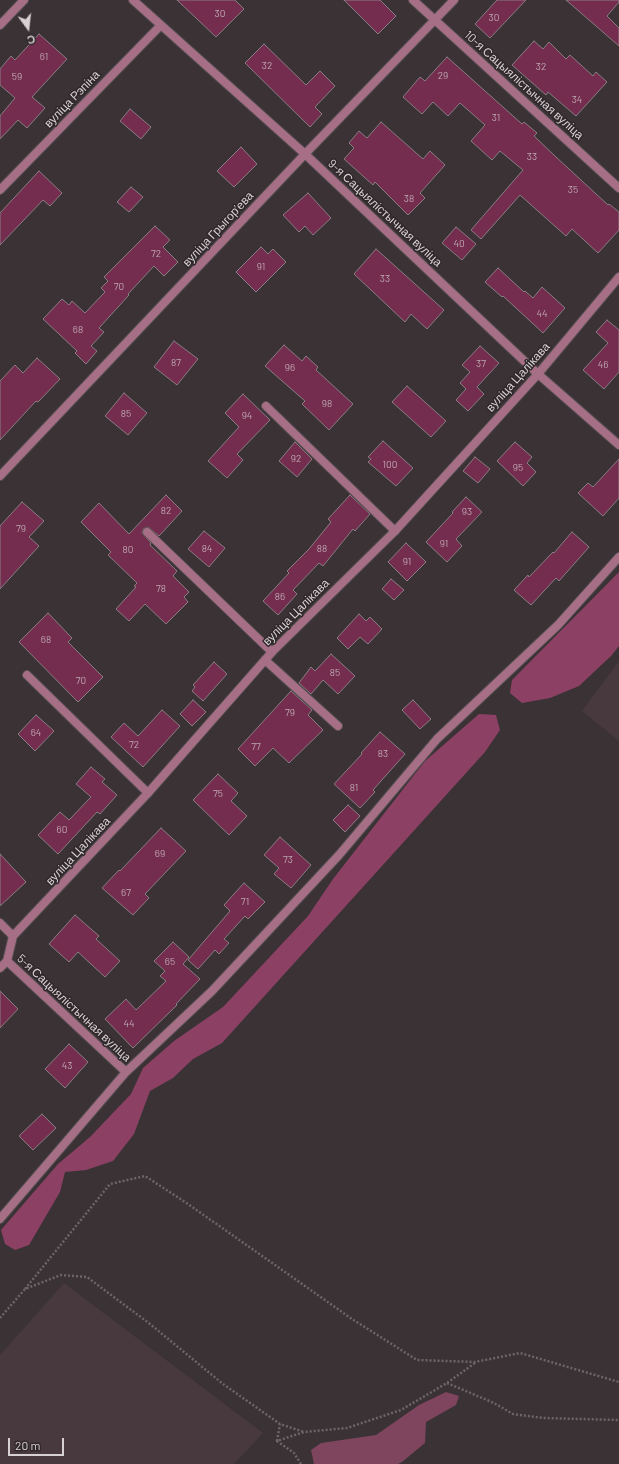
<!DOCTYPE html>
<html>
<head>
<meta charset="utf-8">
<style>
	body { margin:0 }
	#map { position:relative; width:619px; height:1464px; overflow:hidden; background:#3a3235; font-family:Barlow,sans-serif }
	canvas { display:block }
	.north { position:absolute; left:8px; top:8px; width:40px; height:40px; -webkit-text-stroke:3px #30282b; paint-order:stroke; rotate:165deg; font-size:11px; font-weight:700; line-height:16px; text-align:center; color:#d7d1d3 }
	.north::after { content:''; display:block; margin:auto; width:14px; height:18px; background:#d7d1d3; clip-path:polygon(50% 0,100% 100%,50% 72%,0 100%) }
	.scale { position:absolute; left:8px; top:1438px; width:56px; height:18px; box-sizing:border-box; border:2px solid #d7d1d3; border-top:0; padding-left:5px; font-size:12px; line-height:14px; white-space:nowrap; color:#d7d1d3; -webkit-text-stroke:3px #30282b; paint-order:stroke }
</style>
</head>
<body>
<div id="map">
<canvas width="619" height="1464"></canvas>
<div class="north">С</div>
<div class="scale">20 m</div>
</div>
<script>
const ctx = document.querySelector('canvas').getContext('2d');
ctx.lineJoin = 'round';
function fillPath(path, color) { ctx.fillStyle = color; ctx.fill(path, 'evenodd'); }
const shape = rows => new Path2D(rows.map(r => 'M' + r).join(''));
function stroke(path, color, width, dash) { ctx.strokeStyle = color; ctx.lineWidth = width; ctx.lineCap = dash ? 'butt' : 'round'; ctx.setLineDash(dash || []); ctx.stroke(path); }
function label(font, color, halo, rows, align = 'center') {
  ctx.font = font + ' Barlow,sans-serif'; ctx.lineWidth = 3; ctx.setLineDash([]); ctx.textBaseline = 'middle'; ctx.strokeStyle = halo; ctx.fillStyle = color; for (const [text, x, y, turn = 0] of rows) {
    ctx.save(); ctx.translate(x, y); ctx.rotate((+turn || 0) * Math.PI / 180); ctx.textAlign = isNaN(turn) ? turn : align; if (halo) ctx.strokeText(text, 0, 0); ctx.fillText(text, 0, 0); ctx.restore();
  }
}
const built = shape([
	[619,661,619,741,582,711],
	[64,1283,263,1433,234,1464,0,1464,0,1355]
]);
const green = shape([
	[446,1392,459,1396,456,1405,426,1422,425,1443,402,1462,398,1464,314,1464,311,1450,321,1443,376,1435,419,1405]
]);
const forest = shape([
	[619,572,619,646,611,656,579,686,550,698,522,703,510,693,512,680],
	[479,714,496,715,500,730,485,752,222,1043,193,1059,173,1078,150,1091,134,1134,113,1161,86,1170,65,1172,60,1192,29,1245,15,1250,5,1244,1,1230,58,1164,90,1137,131,1094,143,1068,174,1041,223,1007,308,916,333,879,425,761]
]);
const building = shape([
	[177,0,235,0,244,9,216,37,177,0],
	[344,0,380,0,396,16,378,34,344,0],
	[497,0,526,0,490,38,475,24,497,0],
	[566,0,619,0,619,2,607,16,619,28,619,46,566,0],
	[39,34,67,59,32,97,45,108,27,128,18,120,0,139,0,116,15,98,0,85,0,69,11,56,15,60,39,34],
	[534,41,543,49,549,42,566,59,570,55,593,76,596,72,607,82,576,116,548,92,546,95,512,65,534,41],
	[264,44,306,85,320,71,335,86,315,107,322,114,310,127,245,63,264,44],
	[447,57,522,124,524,122,537,133,534,136,556,157,608,205,609,204,619,212,619,230,598,253,572,229,566,236,520,195,481,239,471,230,523,170,500,151,492,160,471,141,485,125,460,103,448,116,433,102,422,114,403,97,420,77,425,81,447,57],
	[130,109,151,127,141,139,120,121,130,109],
	[381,122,423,159,430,151,445,165,420,193,425,198,408,215,375,182,373,185,344,159,354,148,349,143,359,131,367,138,381,122],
	[241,147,257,164,234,187,217,171,241,147],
	[39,171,62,193,50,206,43,200,0,245,0,213,39,171],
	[131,187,143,197,129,212,117,202,131,187],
	[308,193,331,218,313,235,305,226,299,232,283,215,308,193],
	[155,226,170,240,163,247,178,262,164,276,154,266,128,294,129,295,99,328,104,332,91,346,97,351,86,364,75,353,77,351,43,319,62,299,69,305,72,301,85,313,105,292,101,288,108,281,104,277,155,226],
	[456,227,476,244,462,260,442,243,456,227],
	[261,247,268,254,273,249,286,262,256,292,236,272,261,247],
	[376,249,444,310,427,329,411,314,405,322,354,274,376,249],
	[498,268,524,292,525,291,533,298,542,287,565,308,543,333,503,296,502,297,485,282,498,268],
	[607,320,619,330,619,372,604,389,583,370,608,343,596,332,607,320],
	[174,341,198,359,177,385,154,367,174,341],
	[284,345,302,361,306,356,318,367,316,370,353,404,329,430,302,404,305,401,265,366,284,345],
	[480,346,499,363,477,387,484,394,468,411,456,400,466,389,460,383,470,372,462,365,480,346],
	[37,358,60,379,38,402,36,401,0,440,0,381,15,365,23,373,37,358],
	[407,386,446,421,431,437,392,402,407,386],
	[124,393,147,413,128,435,105,416,124,393],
	[243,394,270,420,237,454,243,460,227,478,208,461,239,427,225,413,243,394],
	[383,441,413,468,396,486,368,462,371,459,368,457,383,441],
	[295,442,312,459,297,477,279,461,295,442],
	[515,442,532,457,527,463,536,472,523,486,497,461,515,442],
	[475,457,490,469,478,483,463,471,475,457],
	[619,459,619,498,603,516,578,493,588,483,593,487,619,459],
	[166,495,182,511,159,536,148,527,143,529,142,533,151,543,150,545,177,571,173,576,189,592,184,597,188,602,166,624,145,604,129,621,116,609,136,587,134,586,137,583,108,555,111,552,81,522,99,503,129,534,166,495],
	[350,495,370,514,355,531,353,529,323,566,319,563,293,590,297,594,278,615,263,601,289,573,287,571,309,549,331,522,328,519,350,495],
	[466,497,482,512,456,539,462,546,447,562,426,542,453,513,452,512,466,497],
	[22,502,44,521,29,537,39,546,0,589,0,526,22,502],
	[204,531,225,548,209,567,188,549,204,531],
	[572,532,589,547,559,581,556,578,531,605,514,590,528,575,529,577,553,552,554,553,572,532],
	[406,543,426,562,407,581,388,562,406,543],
	[391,579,404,590,394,600,382,589,391,579],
	[48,613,72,638,68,642,103,677,78,702,19,642,48,613],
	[359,614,366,621,370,617,382,629,368,644,360,637,348,649,337,638,359,614],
	[331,654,355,676,338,694,323,680,311,694,299,683,311,667,315,671,331,654],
	[214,662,227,674,203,701,192,691,195,687,193,685,214,662],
	[291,691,312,710,308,715,323,730,289,763,273,748,255,766,238,749,291,691],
	[193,700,206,712,192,726,180,714,193,700],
	[413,700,431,719,420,729,402,710,413,700],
	[162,710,180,726,143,767,111,737,124,723,138,736,162,710],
	[36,715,54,731,35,751,18,734,36,715],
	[380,732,405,754,373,790,375,792,360,808,334,784,362,754,361,753,380,732],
	[91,767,105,779,102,782,117,795,100,814,97,812,58,854,38,835,60,812,69,820,91,797,76,784,91,767],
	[218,774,238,793,231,801,247,816,229,835,193,800,218,774],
	[348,805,360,816,345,832,333,820,348,805],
	[161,828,186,851,145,894,149,898,133,915,102,888,119,870,120,871,161,828],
	[280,837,311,865,291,888,274,874,279,868,264,855,280,837],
	[0,854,26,882,0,906,0,854],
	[244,883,265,902,248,919,245,916,224,939,229,943,219,954,215,950,198,969,188,960,230,911,224,905,244,883],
	[75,915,99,936,96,939,120,961,105,977,78,952,69,962,49,944,75,915],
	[173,942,189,957,183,964,200,979,176,1004,177,1005,133,1048,105,1019,126,999,136,1010,166,981,160,976,165,971,154,961,173,942],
	[0,991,18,1009,0,1028,0,991],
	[69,1044,88,1062,65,1088,45,1069,69,1044],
	[42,1114,56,1128,33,1150,19,1136,42,1114]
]);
const path = shape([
	[25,1289,110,1184,145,1176,188,1204,352,1319,417,1360,475,1362,520,1353,619,1382],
	[0,1318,25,1289,61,1275,87,1277,150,1324,223,1384,280,1424,304,1432],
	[447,1383,494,1403,513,1414,543,1418,619,1420],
	[277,1441,280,1424],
	[301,1464,294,1453,277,1441,304,1432,347,1428,401,1410,447,1383,475,1363]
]);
const service = shape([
	[266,406,395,531],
	[147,532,272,652],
	[265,660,338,726],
	[27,675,148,793]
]);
const minor = shape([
	[133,0,305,154,538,374,619,445],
	[413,0,619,188],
	[0,25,24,0],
	[0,190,161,25],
	[0,476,305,154,454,0],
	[0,923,13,936],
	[7,961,126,1072],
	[0,968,7,961,13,936,148,793,272,652,395,531,538,374,619,277],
	[0,1219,126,1072,212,991,339,855,437,739,558,625,619,557]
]);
const numberNames = [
	["30",220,14],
	["30",494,18],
	["61",44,57],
	["32",267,66],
	["32",541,67],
	["29",443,76],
	["59",17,77],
	["34",577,100],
	["31",496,118],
	["33",532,157],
	["35",573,190],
	["38",409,199],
	["40",459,244],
	["72",156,254],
	["91",261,267],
	["33",385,279],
	["70",119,287],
	["44",542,314],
	["68",78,330],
	["87",176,363],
	["37",481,364],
	["46",603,365],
	["96",290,368],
	["98",327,404],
	["85",126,414],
	["94",247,416],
	["92",296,459],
	["100",390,465],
	["95",518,468],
	["82",166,511],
	["93",467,512],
	["79",21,529],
	["91",444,544],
	["84",207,549],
	["88",322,549],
	["80",128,550],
	["91",407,562],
	["78",161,589],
	["86",280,597],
	["68",46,640],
	["85",335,673],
	["70",81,681],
	["79",290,713],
	["64",36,733],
	["72",134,745],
	["77",256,747],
	["83",383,754],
	["81",354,788],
	["75",218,794],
	["60",62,830],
	["69",160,854],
	["73",288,860],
	["67",126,893],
	["71",245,902],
	["65",170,962],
	["44",129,1024],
	["43",67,1066]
];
const streetNames = [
	["10-я Сацыялістычная вуліца",524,85,42],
	["вуліца Рэпіна",72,99,-46],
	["9-я Сацыялістычная вуліца",385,213,43],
	["вуліца Грыгорʼева",218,229,-47],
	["вуліца Цалікава",518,377,-48],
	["вуліца Цалікава",296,612,-45],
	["вуліца Цалікава",78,851,-47],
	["5-я Сацыялістычная вуліца",74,1008,43]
];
fillPath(built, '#48393f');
fillPath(green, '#7f445e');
fillPath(forest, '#8c4164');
fillPath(building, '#742c4f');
stroke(building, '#887e82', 1);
stroke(service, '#564f51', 10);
stroke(minor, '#564f51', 10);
stroke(path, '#6d6568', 2.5, [2, 2]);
stroke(service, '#a66f86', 8);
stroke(minor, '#a66f86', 8);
label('10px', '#bea8b2', null, numberNames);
label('12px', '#d7d1d3', '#30282b', streetNames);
</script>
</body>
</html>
